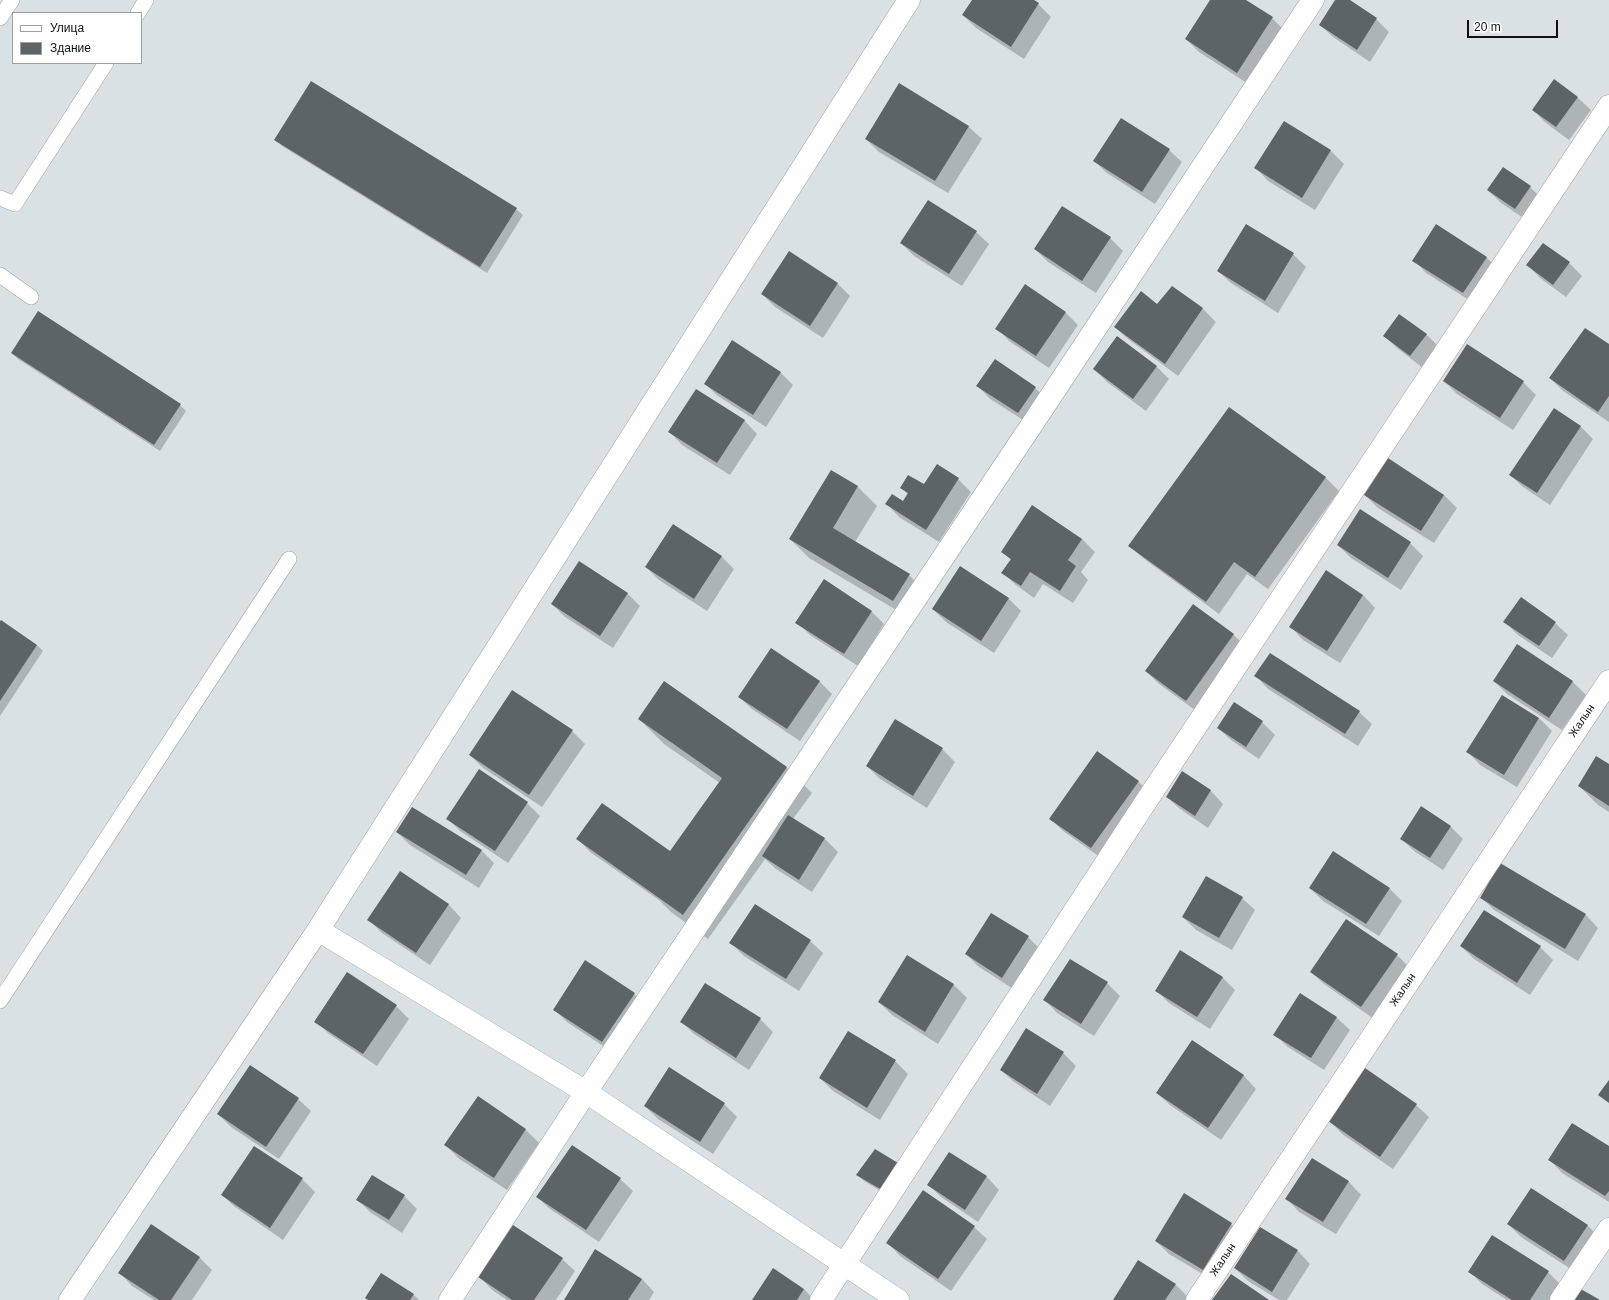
<!DOCTYPE html>
<html>
<head>
<meta charset="utf-8">
<style>
	body { margin:0 }
	#map { position:relative; width:1609px; height:1300px; overflow:hidden; background:#d9e1e5; font-family:Helvetica,sans-serif }
	canvas { display:block }
	.legend { position:absolute; left:12px; top:12px; width:130px; height:52px; box-sizing:border-box; background:#fff; border:1px solid #9fa0a0; margin:0; padding:5px 7px; list-style:none; font-size:12px; color:#0e1112 }
	.legend li { display:flex; align-items:center; gap:8px; height:20px }
	.legend b { width:20px; border:1px solid #9fa0a0 }
	.scale { position:absolute; left:1467px; top:20px; width:91px; height:18px; box-sizing:border-box; border:2px solid #0e1112; border-top:0; padding-left:5px; font-size:12px; line-height:14px; white-space:nowrap; color:#0e1112; -webkit-text-stroke:3px #fff; paint-order:stroke }
</style>
</head>
<body>
<div id="map">
<canvas width="1609" height="1300"></canvas>
<ul class="legend">
<li><b style="height:5px;background:#fff"></b>Улица</li>
<li><b style="height:11px;background:#5d6468"></b>Здание</li>
</ul>
<div class="scale">20 m</div>
</div>
<script>
const ctx = document.querySelector('canvas').getContext('2d');
ctx.lineJoin = 'round';
function fillPath(path, color) { ctx.fillStyle = color; ctx.fill(path, 'evenodd'); }
const shape = rows => new Path2D(rows.map(r => 'M' + r).join(''));
function stroke(path, color, width, dash) { ctx.strokeStyle = color; ctx.lineWidth = width; ctx.lineCap = dash ? 'butt' : 'round'; ctx.setLineDash(dash || []); ctx.stroke(path); }
function label(font, color, halo, rows, align = 'center') {
  ctx.font = font + ' Helvetica,sans-serif'; ctx.lineWidth = 3; ctx.setLineDash([]); ctx.textBaseline = 'middle'; ctx.strokeStyle = halo; ctx.fillStyle = color; for (const [text, x, y, turn = 0] of rows) {
    ctx.save(); ctx.translate(x, y); ctx.rotate((+turn || 0) * Math.PI / 180); ctx.textAlign = isNaN(turn) ? turn : align; if (halo) ctx.strokeText(text, 0, 0); ctx.fillText(text, 0, 0); ctx.restore();
  }
}
const shadow = shape([
	[973,0,1032,0,1038,4,1051,17,1024,59,976,28,963,15],
	[1211,0,1244,0,1272,18,1285,31,1250,85,1199,52,1186,39],
	[1336,0,1348,0,1376,19,1389,32,1370,62,1333,37,1320,25],
	[1555,80,1578,98,1591,110,1569,140,1546,123,1533,110],
	[899,84,969,127,982,139,948,193,879,152,866,139],
	[1284,122,1331,151,1344,164,1315,210,1268,181,1256,168],
	[275,140,516,209,523,215,487,273,282,146],
	[1169,150,1182,162,1155,204,1107,173,1094,161],
	[1530,187,1543,200,1528,221,1501,203,1488,190],
	[976,232,989,244,962,286,914,256,901,243],
	[1110,238,1123,251,1096,293,1048,262,1035,249],
	[1543,244,1569,263,1582,276,1566,297,1540,278,1528,265],
	[1293,254,1306,267,1278,313,1231,283,1218,271],
	[1486,257,1499,270,1477,305,1426,273,1414,260],
	[837,283,850,296,823,338,775,307,762,294],
	[1172,287,1203,309,1216,322,1178,376,1128,339,1115,327,1157,305],
	[1065,312,1078,325,1049,368,1009,341,997,328],
	[1426,334,1439,347,1423,368,1397,348,1384,335],
	[1117,338,1157,367,1169,379,1146,411,1107,382,1094,369],
	[1609,345,1609,422,1563,391,1550,378],
	[12,353,180,405,186,411,160,451,18,359],
	[780,372,793,385,766,427,718,396,705,384],
	[1444,381,1523,382,1536,395,1513,430,1457,394],
	[978,386,1035,388,1048,400,1031,425,990,399],
	[697,390,745,421,757,434,730,475,682,445,670,432],
	[1229,409,1326,478,1339,491,1268,589,1247,574,1219,614,1143,558,1130,546],
	[1580,426,1593,439,1550,505,1523,487,1510,475],
	[1388,460,1444,495,1457,508,1434,543,1378,508,1365,495],
	[937,465,958,479,971,492,939,542,899,517,887,504,903,502,908,494,901,488,924,486],
	[831,471,858,487,877,506,855,542,909,575,928,594,913,620,809,558,790,539],
	[1032,507,1082,539,1095,552,1081,572,1088,580,1073,603,1043,584,1034,598,1016,585,1003,573,1011,560,1002,552],
	[1361,511,1410,543,1423,556,1401,590,1351,558,1338,545],
	[721,556,734,569,707,611,659,580,646,567],
	[627,593,640,606,613,648,565,617,552,604],
	[1363,595,1375,608,1340,663,1303,640,1291,627],
	[1008,598,1021,611,994,653,946,622,933,609],
	[1193,606,1234,635,1246,647,1199,713,1159,684,1146,671],
	[872,612,884,624,858,666,810,635,797,622],
	[1505,622,1555,623,1568,635,1552,658,1518,635],
	[0,623,37,645,43,651,0,716],
	[1517,646,1573,682,1586,695,1562,730,1507,694,1494,681],
	[1256,676,1359,712,1372,724,1358,746,1268,689],
	[819,681,832,694,800,741,752,709,739,697],
	[665,682,787,768,812,793,793,819,825,839,838,852,812,892,776,869,765,859,708,939,671,912,659,900,590,852,578,839,670,852,720,783,664,744,639,719],
	[1502,696,1539,718,1552,731,1517,787,1480,765,1468,752],
	[1262,722,1275,735,1259,759,1231,740,1218,728],
	[572,731,585,744,542,807,483,768,470,755],
	[942,749,955,762,927,808,880,779,867,766],
	[1609,765,1609,812,1598,805,1579,786],
	[479,771,527,803,540,816,508,863,460,831,447,818],
	[1183,773,1211,791,1223,804,1208,828,1180,809,1167,797],
	[1138,781,1151,794,1104,860,1063,831,1050,818],
	[1450,826,1463,839,1443,870,1414,851,1402,839],
	[397,832,481,850,494,863,479,888,410,845],
	[1501,864,1586,915,1598,928,1578,961,1494,910,1481,897],
	[400,872,449,905,461,918,430,965,382,933,369,920],
	[1310,888,1389,888,1402,901,1379,936,1323,901],
	[1242,898,1255,910,1232,950,1196,930,1183,917],
	[1028,937,1041,950,1015,990,979,967,966,954],
	[810,941,823,953,799,991,744,956,731,943],
	[1461,946,1540,947,1553,960,1530,995,1474,959],
	[1397,955,1410,968,1374,1019,1324,984,1311,972],
	[907,956,954,985,967,998,938,1044,892,1015,879,1002],
	[1222,977,1235,990,1210,1029,1169,1003,1156,990],
	[1107,983,1120,996,1094,1036,1057,1013,1045,1000],
	[634,994,647,1007,615,1054,567,1022,554,1009],
	[1300,994,1337,1018,1350,1030,1324,1070,1288,1047,1275,1035],
	[396,1006,409,1019,377,1066,329,1034,316,1021],
	[760,1019,773,1032,749,1070,694,1034,681,1021],
	[1193,1041,1244,1076,1256,1089,1221,1140,1170,1105,1157,1093],
	[1063,1053,1076,1066,1050,1106,1014,1082,1001,1070],
	[895,1061,908,1074,880,1120,833,1091,820,1078],
	[669,1069,724,1104,737,1117,713,1154,658,1119,645,1106],
	[478,1098,526,1130,539,1143,507,1190,458,1158,446,1145],
	[298,1099,311,1111,279,1159,231,1127,218,1114],
	[1416,1105,1429,1117,1393,1169,1342,1134,1330,1121],
	[254,1147,302,1179,315,1192,283,1240,235,1207,222,1195],
	[1609,1148,1609,1202,1562,1173,1550,1160],
	[875,1151,889,1196,864,1181,858,1175],
	[950,1153,987,1177,999,1190,978,1222,941,1197,929,1185],
	[1312,1159,1349,1182,1361,1195,1336,1234,1299,1212,1287,1199],
	[620,1179,633,1191,599,1242,550,1209,537,1197],
	[404,1196,417,1209,402,1233,370,1212,357,1199],
	[1231,1224,1244,1236,1216,1282,1169,1254,1156,1241],
	[1508,1224,1587,1225,1600,1238,1577,1273,1521,1237],
	[974,1227,987,1239,951,1291,900,1256,888,1243],
	[1261,1228,1298,1251,1310,1264,1287,1300,1279,1300,1248,1281,1235,1268],
	[199,1257,212,1270,192,1300,154,1300,132,1286,120,1273],
	[562,1259,575,1271,556,1300,507,1300,492,1290,480,1277],
	[1469,1271,1548,1272,1561,1285,1551,1300,1507,1300,1482,1284],
	[642,1279,654,1292,649,1300,565,1300],
	[1175,1284,1188,1297,1186,1300,1114,1300],
	[804,1289,814,1300,753,1300],
	[414,1295,419,1300,368,1300]
]);
const building = shape([
	[972,0,1034,0,1039,3,1011,47,962,15],
	[1210,0,1246,0,1273,17,1237,73,1185,39],
	[1335,0,1350,0,1377,18,1357,50,1319,25],
	[1554,79,1578,97,1556,127,1532,110],
	[311,81,517,208,480,267,274,140],
	[899,83,969,126,935,181,865,139],
	[1121,118,1170,149,1142,192,1093,161],
	[1284,121,1331,150,1302,198,1254,168],
	[1503,167,1531,186,1515,209,1487,190],
	[928,200,977,231,949,274,900,243],
	[1062,206,1111,237,1082,281,1034,249],
	[1246,224,1294,253,1265,301,1217,271],
	[1436,224,1487,257,1463,293,1412,261],
	[1543,243,1570,262,1553,285,1526,265],
	[789,251,838,283,810,326,761,294],
	[1025,284,1066,312,1036,356,995,329],
	[1172,286,1203,308,1165,364,1114,327,1141,291,1157,304],
	[38,311,181,404,154,445,11,353],
	[1399,314,1427,334,1410,356,1383,336],
	[1585,328,1609,344,1609,396,1598,412,1549,378],
	[1117,336,1157,366,1133,399,1093,369],
	[732,340,781,372,753,415,704,384],
	[1467,344,1524,381,1500,418,1443,381],
	[995,359,1036,387,1018,413,976,386],
	[696,389,745,420,717,463,668,432],
	[1229,407,1326,477,1255,577,1234,562,1206,602,1128,546],
	[1554,408,1581,426,1537,493,1509,475],
	[1388,458,1444,495,1421,531,1364,495],
	[937,464,959,478,926,530,885,504,892,494,903,501,908,493,900,488,908,475,924,484],
	[831,470,858,486,833,528,910,574,893,601,789,539],
	[1032,505,1082,539,1068,560,1076,566,1060,591,1030,572,1021,586,1001,573,1011,559,1001,552],
	[1360,509,1411,542,1388,578,1337,545],
	[673,524,722,556,694,599,645,567],
	[579,561,628,593,600,636,551,604],
	[960,566,1009,598,981,641,932,609],
	[1326,570,1363,595,1327,651,1289,627],
	[824,579,872,611,844,654,795,623],
	[1521,597,1556,622,1539,646,1503,622],
	[1193,604,1234,634,1186,701,1145,671],
	[1,620,37,645,0,701,0,621],
	[1517,644,1573,681,1549,718,1493,681],
	[771,648,820,681,787,729,738,697],
	[1270,653,1360,711,1345,734,1254,676],
	[664,681,787,767,683,915,576,839,602,803,670,851,722,778,638,719],
	[512,690,573,730,529,795,469,755],
	[1502,695,1539,718,1504,775,1466,752],
	[1234,702,1263,721,1246,747,1217,728],
	[895,719,943,748,913,796,866,766],
	[1097,751,1139,781,1091,848,1049,819],
	[1596,756,1609,764,1609,806,1578,786],
	[479,769,528,802,495,851,446,819],
	[1182,771,1211,790,1195,816,1166,797],
	[1421,806,1451,826,1430,858,1400,839],
	[412,807,482,850,466,875,396,832],
	[788,815,825,838,799,880,762,856],
	[1333,851,1390,888,1366,924,1309,888],
	[1500,863,1586,914,1565,949,1480,898],
	[400,871,449,904,416,953,367,920],
	[1206,876,1243,897,1219,938,1182,917],
	[755,904,811,940,786,979,729,943],
	[1484,910,1541,946,1517,983,1460,946],
	[991,913,1029,936,1002,978,965,954],
	[1346,919,1398,954,1361,1007,1310,972],
	[1180,950,1223,977,1197,1017,1155,991],
	[907,955,954,984,925,1032,878,1002],
	[1070,959,1108,982,1081,1024,1043,1000],
	[585,960,635,993,602,1042,553,1010],
	[347,972,397,1005,363,1054,314,1022],
	[705,983,761,1018,736,1058,680,1022],
	[1300,993,1337,1017,1311,1058,1273,1035],
	[1026,1028,1064,1052,1037,1094,1000,1070],
	[848,1031,896,1060,867,1108,819,1078],
	[1192,1040,1244,1075,1208,1128,1156,1093],
	[250,1065,299,1098,266,1147,217,1114],
	[669,1067,725,1103,700,1142,644,1106],
	[1365,1068,1417,1104,1380,1157,1328,1121],
	[1609,1080,1609,1103,1598,1095],
	[478,1096,526,1129,494,1178,444,1145],
	[1572,1123,1609,1146,1609,1191,1605,1196,1548,1160],
	[572,1145,621,1178,586,1230,536,1197],
	[254,1146,303,1178,270,1228,221,1195],
	[875,1149,898,1163,882,1190,856,1175],
	[949,1152,987,1176,965,1210,927,1185],
	[1312,1158,1349,1181,1323,1222,1285,1199],
	[372,1175,405,1195,389,1220,356,1200],
	[1531,1188,1588,1225,1564,1261,1507,1224],
	[923,1190,975,1226,938,1279,886,1243],
	[1184,1193,1232,1223,1203,1270,1155,1241],
	[151,1224,200,1257,171,1300,159,1300,118,1273],
	[513,1225,563,1258,534,1300,512,1300,478,1277],
	[1260,1227,1298,1250,1272,1292,1234,1268],
	[1492,1235,1549,1271,1530,1300,1512,1300,1468,1272],
	[595,1249,642,1279,628,1300,564,1300],
	[1138,1260,1176,1284,1165,1300,1113,1300],
	[773,1268,804,1289,797,1300,752,1300],
	[381,1273,414,1294,410,1300,368,1300,365,1298],
	[1231,1274,1269,1300,1212,1300],
	[1579,1288,1600,1300,1572,1300]
]);
const lane = shape([
	[138,13,146,0],
	[0,18,12,0],
	[0,198,15,204,106,63],
	[0,275,31,297],
	[0,1001,289,559]
]);
const street = shape([
	[318,930,586,1092,898,1300],
	[70,1300,318,930,909,0],
	[450,1300,586,1092,1035,420,1313,0],
	[821,1300,1143,806,1609,106],
	[1197,1300,1609,681],
	[1561,1300,1609,1229]
]);
const streetNames = [
	["Жалын",1582,721,-56],
	["Жалын",1403,990,-56],
	["Жалын",1223,1260,-56]
];
fillPath(shadow, '#0003');
fillPath(building, '#5d6468');
stroke(lane, '#9ca4a8', 16);
stroke(street, '#9ca4a8', 23);
stroke(lane, '#fff', 15);
stroke(street, '#fff', 22);
label('11px', '#0e1112', '#fff', streetNames);
</script>
</body>
</html>
